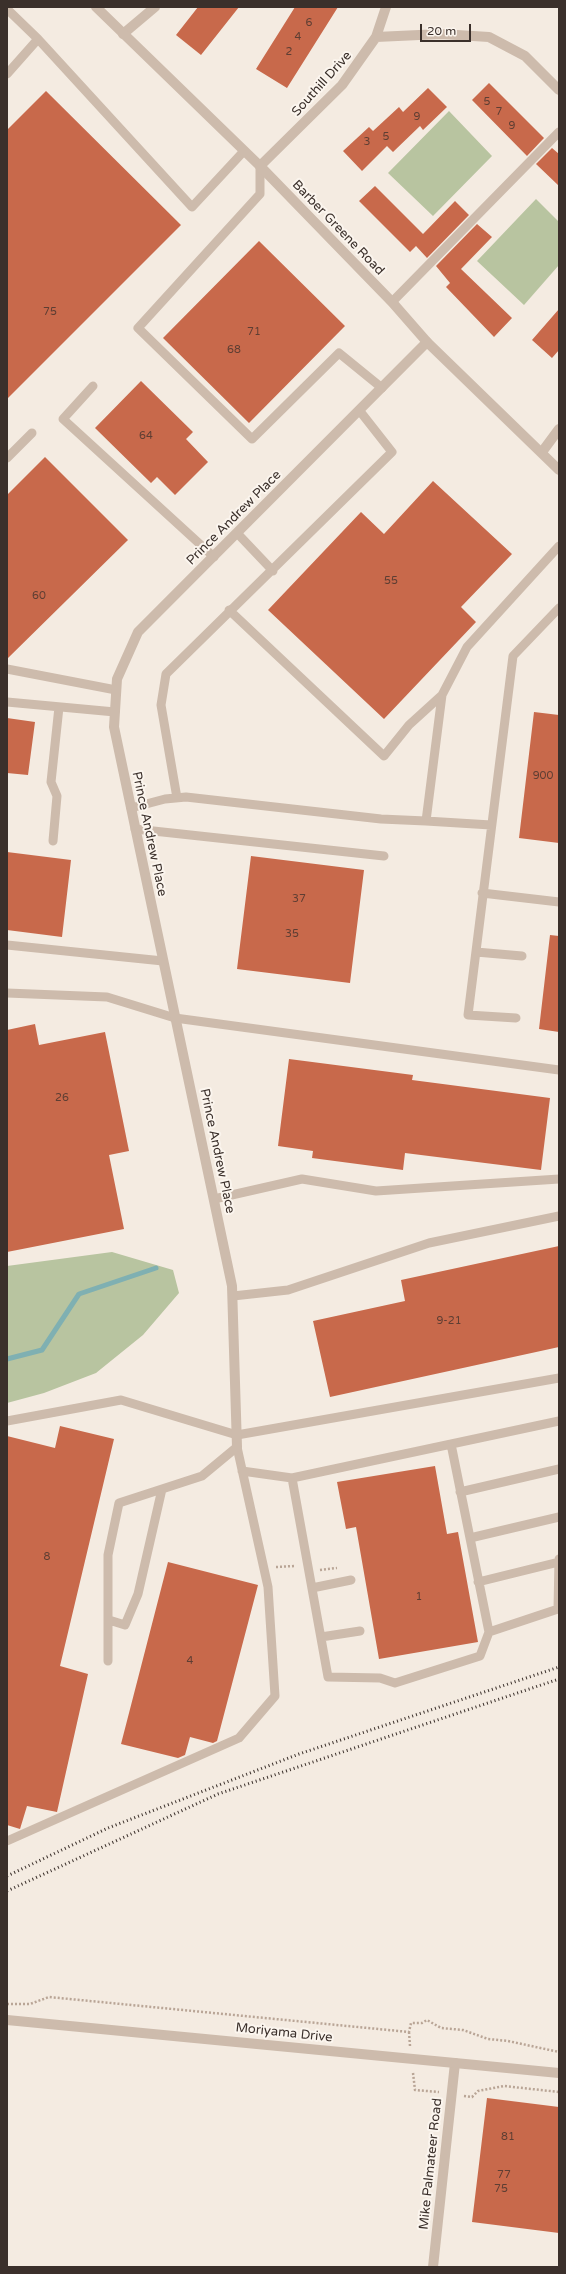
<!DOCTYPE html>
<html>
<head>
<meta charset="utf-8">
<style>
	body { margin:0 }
	#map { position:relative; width:566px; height:2274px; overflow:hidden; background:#f4ebe1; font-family:"Varela Round",sans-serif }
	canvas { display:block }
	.frame { position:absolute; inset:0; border:8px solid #3b302b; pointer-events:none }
	.scale { position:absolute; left:420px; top:24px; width:51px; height:18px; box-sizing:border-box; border:2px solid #3b302b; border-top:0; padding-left:5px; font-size:12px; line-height:14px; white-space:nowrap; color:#3b302b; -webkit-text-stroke:3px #fbf5ee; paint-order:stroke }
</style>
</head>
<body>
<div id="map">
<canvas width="566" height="2274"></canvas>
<div class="frame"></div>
<div class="scale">20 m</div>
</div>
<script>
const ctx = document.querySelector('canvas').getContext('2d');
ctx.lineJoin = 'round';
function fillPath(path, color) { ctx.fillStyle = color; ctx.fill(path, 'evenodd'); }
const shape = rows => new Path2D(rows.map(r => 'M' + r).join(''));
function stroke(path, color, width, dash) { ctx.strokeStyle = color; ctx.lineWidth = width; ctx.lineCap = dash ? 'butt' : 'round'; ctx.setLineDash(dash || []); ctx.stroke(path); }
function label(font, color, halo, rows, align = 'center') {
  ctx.font = font + ' "Varela Round",sans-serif'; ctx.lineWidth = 4; ctx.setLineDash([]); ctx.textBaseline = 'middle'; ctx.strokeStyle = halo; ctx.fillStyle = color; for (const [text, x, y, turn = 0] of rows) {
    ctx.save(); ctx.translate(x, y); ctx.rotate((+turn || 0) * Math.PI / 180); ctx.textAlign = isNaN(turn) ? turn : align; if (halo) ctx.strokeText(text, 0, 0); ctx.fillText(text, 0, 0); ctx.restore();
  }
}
const green = shape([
	[449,111,492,156,433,216,388,173],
	[536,199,559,222,559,265,524,305,477,261],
	[112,1252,173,1270,179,1293,143,1335,96,1373,44,1393,7,1403,7,1266]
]);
const stream = shape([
	[7,1359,42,1350,79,1294,156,1268]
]);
const building = shape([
	[198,7,239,7,201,55,176,35],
	[295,7,338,7,287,88,256,69],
	[489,83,544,138,527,156,472,100],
	[428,88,447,107,423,130,420,126,393,152,387,146,362,171,343,151,369,127,373,131,399,107,403,112],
	[46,91,181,225,7,399,7,130],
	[552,148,559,154,559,186,536,164],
	[375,186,423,234,455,201,469,215,427,258,416,246,410,252,359,201],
	[477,224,492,237,461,269,512,318,494,337,446,287,450,283,436,266],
	[259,241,345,326,249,423,163,338],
	[559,309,559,350,552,358,532,340],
	[141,381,193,432,186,439,208,462,175,495,157,477,151,483,95,428],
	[45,457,128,540,7,659,7,495],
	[433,481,512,554,461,607,476,622,384,719,268,610,361,512,384,534],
	[534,712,559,715,559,843,519,838],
	[7,718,35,722,28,775,7,773],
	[7,852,71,860,62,937,7,930],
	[251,856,364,870,350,983,237,969],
	[550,935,559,936,559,1032,539,1029],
	[35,1024,39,1045,105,1032,129,1151,109,1155,124,1229,7,1252,7,1030],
	[289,1059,413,1075,412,1080,550,1098,541,1170,405,1153,403,1170,312,1158,313,1151,278,1146],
	[559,1246,559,1347,330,1397,313,1321,405,1301,401,1280],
	[60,1426,114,1439,60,1666,88,1674,57,1812,27,1806,20,1829,7,1825,7,1436,55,1448],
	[435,1466,447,1534,458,1532,478,1642,379,1659,356,1527,346,1529,337,1482],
	[168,1562,258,1585,217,1741,213,1743,190,1737,185,1755,178,1758,121,1744],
	[487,2098,559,2107,559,2233,472,2222]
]);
const path = shape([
	[276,1567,295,1566],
	[320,1570,337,1568],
	[7,2004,30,2004,49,1997,409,2032,411,2023,422,2023,427,2020,441,2028,463,2030,488,2039,508,2041,559,2052],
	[409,2032,410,2046],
	[413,2073,415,2090,439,2092],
	[464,2096,472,2097,478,2091,504,2086,559,2092]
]);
const service = shape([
	[7,9,38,39,192,207,244,151],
	[7,74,38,39],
	[260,166,260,194,138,328,252,439,339,353,382,388],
	[392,302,559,132],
	[93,386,63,419,214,557],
	[7,458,32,433],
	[237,533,273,571],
	[229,610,384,756,409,725,442,695],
	[7,669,116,690],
	[7,702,115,712],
	[177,798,161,705,166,674,392,452,359,410],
	[131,808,165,799,186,797,381,819,426,821],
	[491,825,426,821,442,695,467,647,559,546],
	[135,829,384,856],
	[53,841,57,796,51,782,59,707],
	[482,893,559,902],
	[7,945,163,961],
	[476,952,522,956],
	[7,993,107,997,175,1018,559,1070],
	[516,1018,468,1015,513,656,559,608],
	[214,1199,302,1179,376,1191,559,1179],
	[233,1296,288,1290,429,1243,559,1216],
	[7,1421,121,1400,237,1435,559,1378],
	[451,1444,489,1632,558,1609,559,1559],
	[242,1471,292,1478,559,1421],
	[292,1478,328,1677,380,1678,395,1683,480,1656,489,1632],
	[460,1492,559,1469],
	[470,1538,559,1517],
	[478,1582,559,1562],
	[312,1588,351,1580],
	[109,1620,125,1625,138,1594,162,1489],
	[321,1637,360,1631],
	[7,1841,239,1738,275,1696,268,1587,237,1447,202,1476,119,1503,108,1555,108,1661]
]);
const minor = shape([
	[123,34,155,7],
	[376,37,441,34,489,37,525,56,559,90],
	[260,166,342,85,376,37,386,7],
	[542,452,559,429],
	[237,1447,232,1286,114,727,117,679,138,632,427,342],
	[433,2267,455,2063]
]);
const tertiary = shape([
	[96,7,260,166,392,302,427,342,559,470],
	[7,2020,559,2073]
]);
const rail = shape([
	[7,1876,108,1828,299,1754,559,1667],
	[7,1891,218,1794,559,1679]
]);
const numberNames = [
	["6",309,23],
	["4",298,37],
	["2",289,52],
	["5",487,102],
	["7",499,112],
	["9",417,117],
	["9",512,126],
	["5",386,137],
	["3",367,142],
	["75",50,312],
	["71",254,332],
	["68",234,350],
	["64",146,436],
	["55",391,581],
	["60",39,596],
	["900",543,776],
	["37",299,899],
	["35",292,934],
	["26",62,1098],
	["9-21",449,1321],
	["8",47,1557],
	["1",419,1597],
	["4",190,1661],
	["81",508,2137],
	["77",504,2175],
	["75",501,2189]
];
const streetNames = [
	["Southill Drive",322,84,-48],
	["Barber Greene Road",338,228,46],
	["Prince Andrew Place",234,518,-45],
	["Prince Andrew Place",149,834,78],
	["Prince Andrew Place",217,1151,78],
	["Moriyama Drive",284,2033,6],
	["Mike Palmateer Road",431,2164,-84]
];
fillPath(green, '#b8c4a0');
stroke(stream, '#7fb0b2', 5);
fillPath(building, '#c8694b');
stroke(path, '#b9a596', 2.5, [2, 2]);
stroke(service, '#cdbbac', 9);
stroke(minor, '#cdbbac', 10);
stroke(tertiary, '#cdbbac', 10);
stroke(rail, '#3b302b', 3, [1, 3]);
label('11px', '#5e3e33', null, numberNames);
label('13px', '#3b302b', '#fbf5ee', streetNames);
</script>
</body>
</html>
